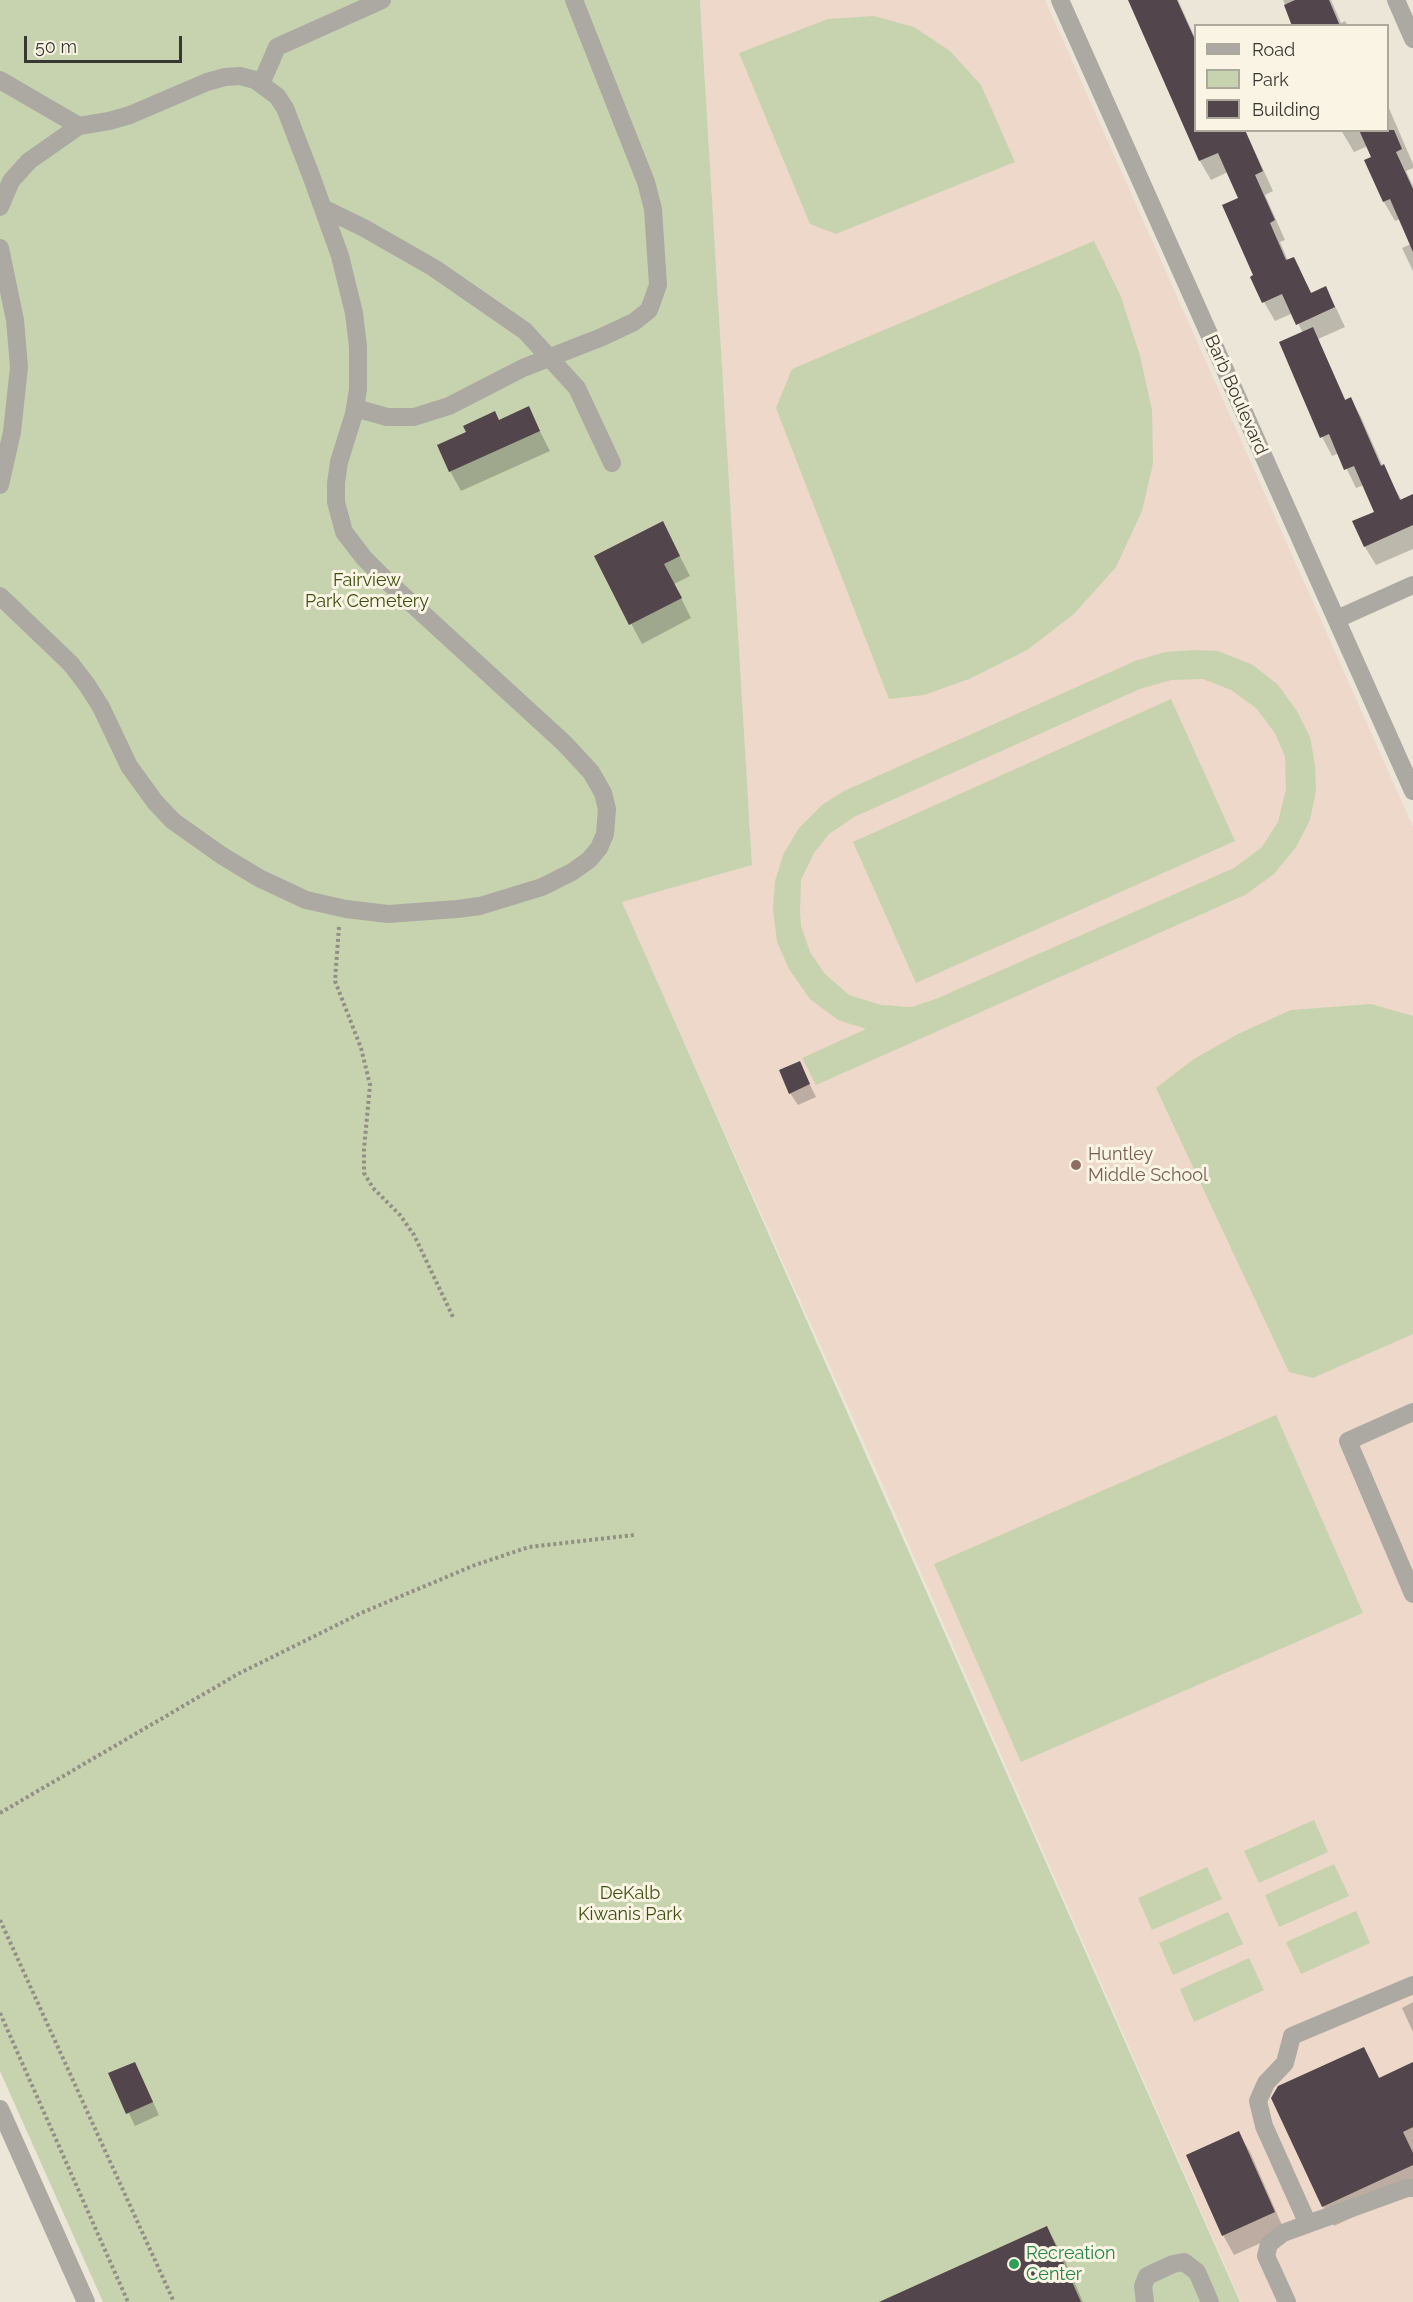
<!DOCTYPE html>
<html>
<head>
<meta charset="utf-8">
<style>
	body { margin:0 }
	#map { position:relative; width:1413px; height:2302px; overflow:hidden; background:#ebe6d7; font-family:Raleway,sans-serif }
	canvas { display:block }
	.legend { position:absolute; left:1194px; top:24px; width:195px; height:108px; box-sizing:border-box; background:#f9f4e4; border:2px solid #aca89c; margin:0; padding:8px 10px; list-style:none; font-size:18px; color:#393731 }
	.legend li { display:flex; align-items:center; gap:12px; height:30px }
	.legend b { width:30px; border:2px solid #aca89c }
	.scale { position:absolute; left:24px; top:36px; width:158px; height:27px; box-sizing:border-box; border:3px solid #393731; border-top:0; padding-left:8px; font-size:18px; line-height:21px; white-space:nowrap; color:#393731; -webkit-text-stroke:4px #f9f4e4; paint-order:stroke }
</style>
</head>
<body>
<div id="map">
<canvas width="1413" height="2302"></canvas>
<ul class="legend">
<li><b style="height:8px;background:#aca9a3"></b>Road</li>
<li><b style="height:16px;background:#c7d3af"></b>Park</li>
<li><b style="height:16px;background:#52454b"></b>Building</li>
</ul>
<div class="scale">50 m</div>
</div>
<script>
const ctx = document.querySelector('canvas').getContext('2d');
ctx.lineJoin = 'round';
function fillPath(path, color) { ctx.fillStyle = color; ctx.fill(path, 'evenodd'); }
const shape = rows => new Path2D(rows.map(r => 'M' + r).join(''));
function stroke(path, color, width, dash) { ctx.strokeStyle = color; ctx.lineWidth = width; ctx.lineCap = dash ? 'butt' : 'round'; ctx.setLineDash(dash || []); ctx.stroke(path); }
function label(font, color, halo, rows, align = 'center') {
  ctx.font = font + ' Raleway,sans-serif'; ctx.lineWidth = 6; ctx.setLineDash([]); ctx.textBaseline = 'middle'; ctx.strokeStyle = halo; ctx.fillStyle = color; for (const [text, x, y, turn = 0] of rows) {
    ctx.save(); ctx.translate(x, y); ctx.rotate((+turn || 0) * Math.PI / 180); ctx.textAlign = isNaN(turn) ? turn : align; if (halo) ctx.strokeText(text, 0, 0); ctx.fillText(text, 0, 0); ctx.restore();
  }
}
const education = shape([
	[700,0,1045,0,1413,827,1413,2302,1241,2302,858,1429,621,902,752,865]
]);
const green = shape([
	[0,0,700,0,752,865,622,902,1240,2302,103,2302,0,2071],
	[874,16,914,27,950,51,981,85,1015,162,836,234,810,224,739,53,828,19],
	[1094,241,1121,297,1140,356,1152,410,1153,463,1142,511,1116,567,1074,614,1027,650,969,679,924,695,889,699,776,408,792,369],
	[1194,650,1218,651,1253,665,1278,685,1297,711,1310,737,1315,765,1316,791,1310,820,1296,847,1274,874,1245,895,816,1085,802,1058,866,1029,838,1020,810,999,789,969,777,942,773,909,775,881,784,853,799,828,822,805,844,791,1135,661,1165,652],
	[1203,679,1231,690,1256,708,1275,733,1285,757,1286,789,1278,822,1262,847,1234,868,938,998,912,1007,881,1005,849,995,825,974,810,952,801,926,800,909,801,880,814,853,829,834,854,817,1140,689,1171,680],
	[1171,699,1235,841,916,983,853,842],
	[1371,1004,1413,1016,1413,1334,1313,1378,1289,1372,1156,1088,1194,1059,1238,1034,1291,1010],
	[1276,1415,1363,1613,1021,1762,934,1564],
	[1314,1820,1328,1852,1259,1883,1244,1851],
	[1334,1864,1349,1896,1279,1927,1265,1895],
	[1207,1867,1222,1899,1152,1930,1138,1898],
	[1356,1911,1370,1943,1301,1974,1286,1942],
	[1228,1912,1243,1944,1173,1975,1159,1943],
	[1249,1958,1264,1990,1194,2022,1180,1989]
]);
const shadow = shape([
	[1131,0,1178,0,1196,40,1196,130,1245,130,1273,191,1265,195,1285,240,1280,242,1288,261,1293,258,1312,294,1325,288,1336,308,1345,327,1318,339,1346,401,1351,399,1361,417,1383,467,1402,501,1413,496,1413,549,1376,565,1365,547,1354,522,1376,512,1364,485,1356,488,1339,453,1332,456,1322,437,1281,343,1303,333,1293,313,1275,321,1264,302,1255,276,1240,199,1228,172,1211,180,1200,161],
	[1283,0,1331,0,1341,23,1345,21,1348,26,1294,26],
	[1388,106,1413,164,1413,168,1406,171,1413,186,1413,271,1402,248,1411,244,1400,219,1395,221,1384,202,1366,161,1373,158,1368,146,1354,152,1341,130,1388,130],
	[528,408,550,451,461,491,450,471,499,421],
	[673,543,690,576,674,584,691,618,642,644,596,557],
	[799,1063,816,1097,798,1105,790,1093],
	[1413,2002,1413,2032,1402,2008],
	[1364,2048,1380,2079,1413,2064,1413,2189,1334,2226,1323,2206],
	[110,2074,141,2076,159,2115,135,2126],
	[1239,2133,1250,2152,1285,2232,1234,2255,1223,2235],
	[1047,2228,1062,2254,1083,2302,882,2302]
]);
const building = shape([
	[1128,0,1177,0,1196,42,1196,130,1245,130,1263,171,1255,175,1275,220,1270,223,1286,260,1294,257,1311,293,1326,286,1335,307,1296,325,1282,294,1262,303,1250,277,1253,275,1222,205,1238,198,1218,153,1199,161],
	[1295,0,1329,0,1340,26,1292,26,1284,5],
	[1359,130,1394,130,1402,149,1396,152,1413,189,1413,252,1390,199,1383,202,1364,160,1371,157],
	[1313,327,1345,400,1351,397,1381,466,1384,464,1400,500,1413,494,1413,525,1364,547,1352,521,1374,512,1354,466,1344,470,1329,434,1320,438,1279,342],
	[529,406,540,431,449,472,437,445,466,432,463,426,495,411,499,420],
	[663,521,680,556,664,564,682,598,629,625,594,556],
	[800,1061,810,1084,789,1094,779,1070],
	[1364,2047,1379,2078,1413,2062,1413,2127,1403,2132,1413,2153,1413,2165,1322,2207,1271,2098,1278,2086],
	[135,2062,153,2102,126,2114,108,2073],
	[1239,2131,1275,2212,1222,2236,1186,2155],
	[1047,2226,1081,2302,879,2302]
]);
const path = shape([
	[339,927,335,981,361,1048,370,1085,364,1149,364,1173,373,1188,400,1215,414,1235,453,1317],
	[0,1813,238,1674,361,1613,475,1565,529,1547,634,1535],
	[0,1920,174,2302],
	[0,2013,128,2302]
]);
const minor = shape([
	[1060,0,1413,791],
	[1396,0,1413,39],
	[0,80,79,126],
	[261,84,277,47,382,0],
	[0,207,11,181,29,161,79,126,109,121,130,115,207,82,225,77,240,76,255,80,277,96,285,108,312,178,340,256,354,313,358,347,358,389,354,414,339,462,336,483,336,502,344,532,364,558,386,580,564,743,591,772,603,793,607,809,605,834,599,848,589,860,572,872,542,887,480,906,457,909,388,914,346,909,306,900,259,878,221,855,173,821,155,802,129,766,101,707,87,685,71,664,0,596],
	[323,208,364,228,434,268,525,331,577,388,612,463],
	[0,248,15,320,19,367,12,432,0,485],
	[355,408,387,417,414,417,449,406,523,368,602,337,634,322,649,310,658,285,653,209,646,182,574,0],
	[1337,619,1413,585],
	[1413,1412,1348,1441,1413,1594],
	[0,2109,86,2302],
	[1308,2224,1264,2126,1258,2101,1266,2083,1285,2063,1292,2036,1413,1985],
	[1145,2302,1143,2286,1147,2276,1173,2264,1184,2262,1197,2272,1210,2302],
	[1287,2302,1266,2256,1269,2244,1283,2233,1407,2188,1413,2188]
]);
const markers = [
	[1076,1165,6,"#8d6e63"],
	[1014,2264,6,"#2e9e5b"]
];
const streetNames = [
	["Barb Boulevard",1236,395,66]
];
const parkNames = [
	["Fairview",367,581],
	["Park Cemetery",367,602],
	["DeKalb",630,1894],
	["Kiwanis Park",630,1915]
];
const educationNames = [
	["Huntley",1088,1155],
	["Middle School",1088,1176]
];
const leisureNames = [
	["Recreation",1026,2254],
	["Center",1026,2275]
];
fillPath(education, '#edd8ca');
fillPath(green, '#c7d3af');
fillPath(shadow, '#0003');
fillPath(building, '#52454b');
stroke(path, '#938f85', 4, [3, 3]);
stroke(minor, '#aca9a3', 18);
for (const [x, y, r, color] of markers) { const dot = new Path2D(); dot.arc(x, y, r, 0, 2 * Math.PI); ctx.fillStyle = color; ctx.fill(dot); stroke(dot, '#f9f4e4', 2); }
label('18px', '#393731', '#f9f4e4', streetNames);
label('18px', '#3f4f11', '#f9f4e4', parkNames);
label('18px', '#785e54', '#f9f4e4', educationNames, 'left');
label('18px', '#27864d', '#f9f4e4', leisureNames, 'left');
</script>
</body>
</html>
